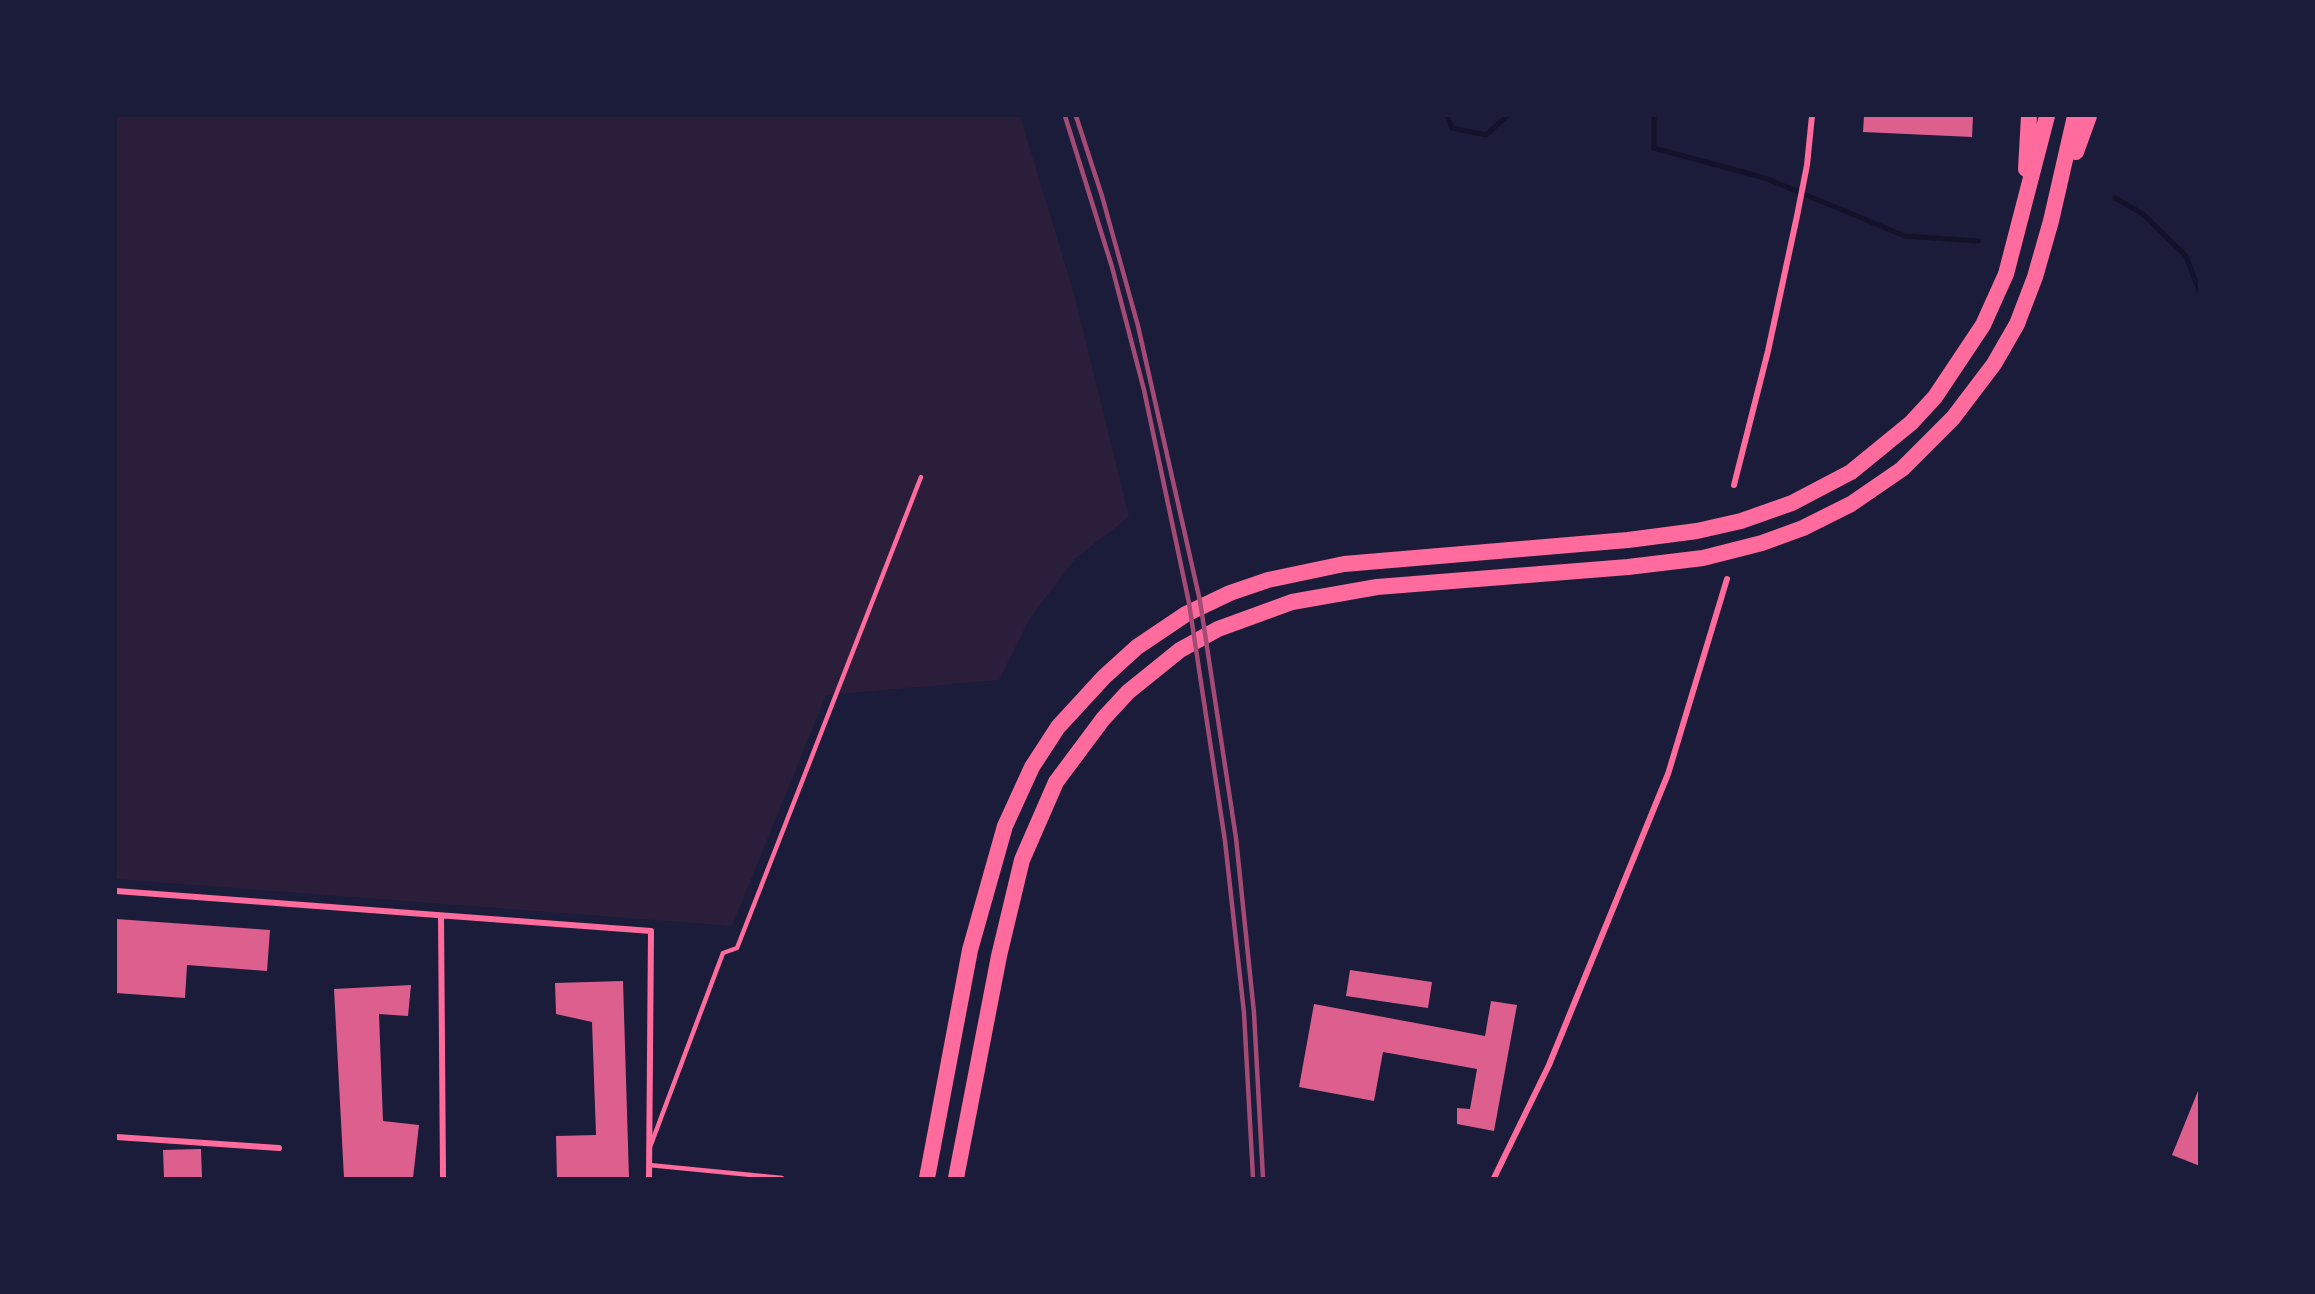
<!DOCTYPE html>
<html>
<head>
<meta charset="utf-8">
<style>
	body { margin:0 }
	#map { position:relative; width:2315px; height:1294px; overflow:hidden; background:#1b1b3a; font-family:"Titillium Web",sans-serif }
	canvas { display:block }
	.frame { position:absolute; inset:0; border:117px solid #1b1b3a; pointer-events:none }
</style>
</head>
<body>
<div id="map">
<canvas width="2315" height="1294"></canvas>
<div class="frame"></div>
</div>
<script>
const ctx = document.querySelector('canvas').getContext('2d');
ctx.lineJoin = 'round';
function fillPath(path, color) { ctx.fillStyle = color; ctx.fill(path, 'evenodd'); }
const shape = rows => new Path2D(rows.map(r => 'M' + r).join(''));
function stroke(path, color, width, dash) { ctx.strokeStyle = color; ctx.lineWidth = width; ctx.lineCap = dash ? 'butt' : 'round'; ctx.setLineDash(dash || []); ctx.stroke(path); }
const green = shape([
	[116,116,1020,116,1075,297,1129,517,1076,558,1030,618,999,680,826,695,732,926,116,879]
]);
const stream = shape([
	[1447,116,1452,128,1486,135,1507,116],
	[1654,116,1654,148,1765,178,1905,236,1978,241],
	[2115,198,2143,214,2186,256,2200,293]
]);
const building = shape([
	[1864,116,1973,116,1972,137,1863,132],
	[116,919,270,930,267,971,187,965,185,998,116,993],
	[1350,970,1432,982,1428,1008,1346,996],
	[623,981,629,1178,557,1178,556,1136,596,1135,592,1022,556,1014,555,983],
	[411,985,408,1016,379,1014,383,1121,419,1125,413,1178,344,1178,334,989],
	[1491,1001,1517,1005,1494,1131,1457,1124,1457,1108,1470,1109,1477,1069,1383,1052,1374,1101,1299,1087,1314,1004,1485,1036],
	[2200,1086,2200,1166,2172,1155],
	[201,1149,202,1178,164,1178,163,1150]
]);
const service = shape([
	[650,1147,723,953,737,948,921,477],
	[649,1165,782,1178]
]);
const minor = shape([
	[1734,485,1768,351,1797,216,1807,165,1812,116],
	[116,891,651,931,649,1178],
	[441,916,443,1178],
	[116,1137,279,1148],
	[1494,1178,1549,1065,1668,774,1727,579]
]);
const trunk = shape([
	[2076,152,2089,116],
	[2026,169,2029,116],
	[927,1178,970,950,1005,826,1032,767,1058,727,1104,677,1137,647,1186,614,1230,593,1268,580,1344,564,1628,540,1697,531,1741,521,1792,503,1851,472,1911,423,1935,397,1983,325,2006,274,2047,116],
	[956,1178,999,956,1022,860,1056,782,1103,719,1128,692,1180,650,1218,629,1292,602,1377,587,1628,567,1703,558,1762,543,1803,528,1851,504,1902,469,1953,418,1994,364,2017,324,2035,277,2051,221,2075,116]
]);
const rail = shape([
	[1065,116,1112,267,1144,390,1189,603,1225,841,1244,1013,1253,1178],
	[1076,116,1102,196,1138,326,1200,601,1236,838,1254,1013,1263,1178]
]);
fillPath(green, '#2a1e3b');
stroke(stream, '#12122b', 5);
fillPath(building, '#dd5f8e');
stroke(service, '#ff6b9d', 4.5);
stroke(minor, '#ff6b9d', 6);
stroke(trunk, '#ff6b9d', 16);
stroke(rail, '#a44b75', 4.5);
</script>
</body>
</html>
